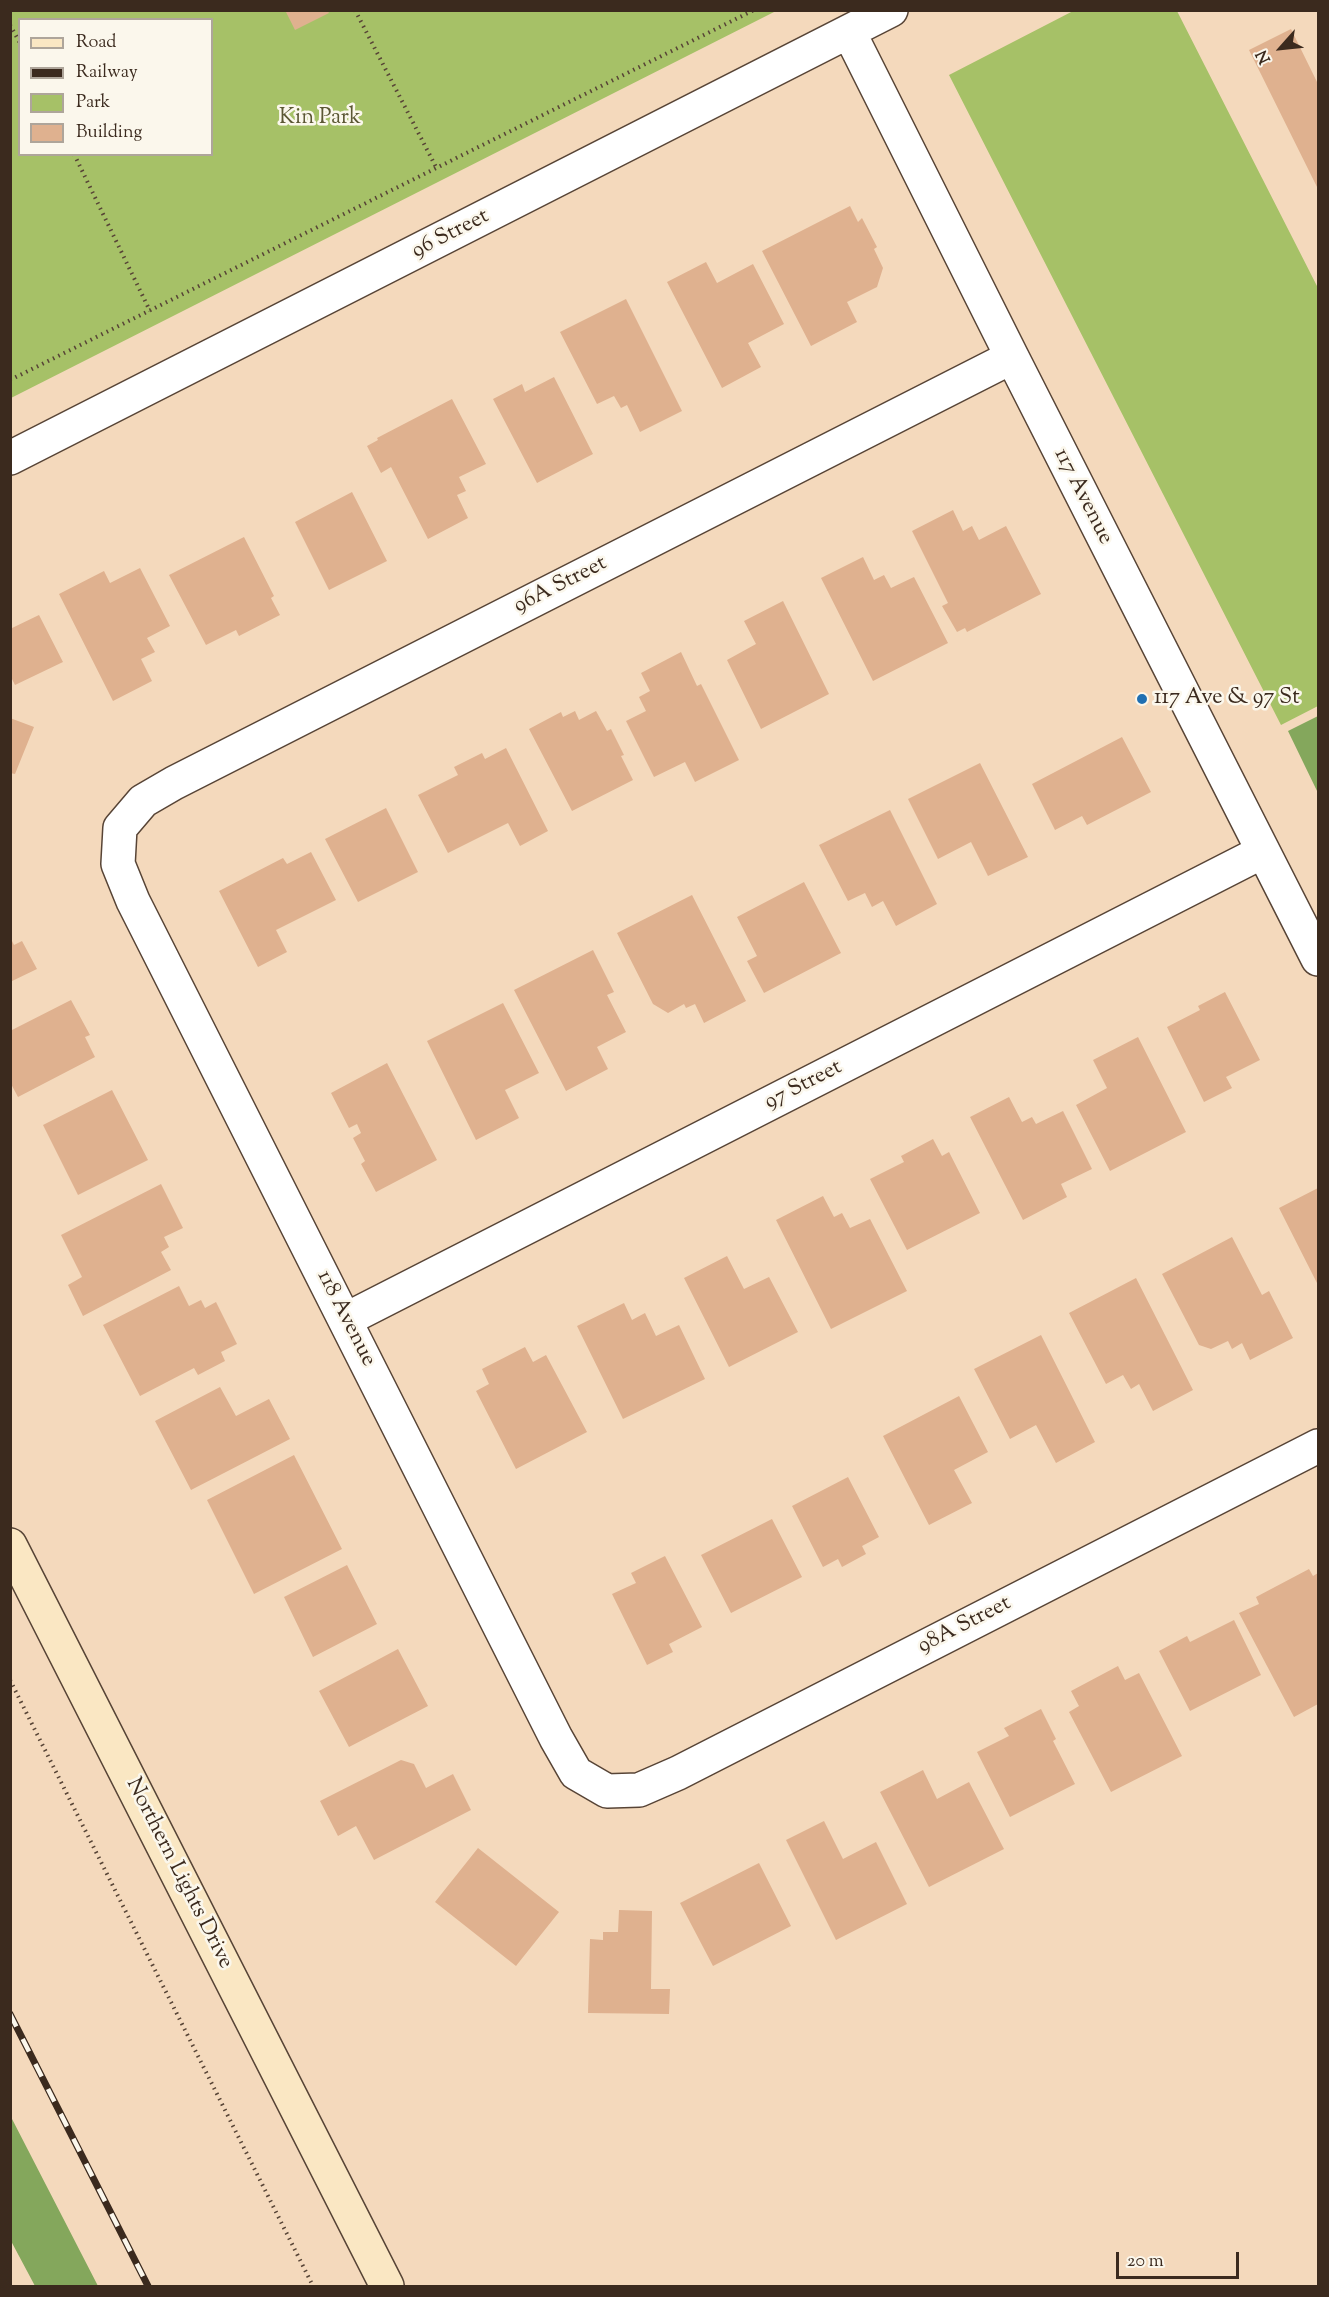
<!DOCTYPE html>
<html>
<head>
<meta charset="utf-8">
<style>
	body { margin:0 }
	#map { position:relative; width:1329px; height:2297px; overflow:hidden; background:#f4d9bc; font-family:"Sorts Mill Goudy",serif }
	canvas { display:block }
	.frame { position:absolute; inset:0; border:12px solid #3b2a1e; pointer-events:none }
	.legend { position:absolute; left:18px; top:18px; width:195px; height:138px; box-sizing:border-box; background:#fbf7ec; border:2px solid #aea59a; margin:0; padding:8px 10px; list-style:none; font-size:18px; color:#3b2a1e }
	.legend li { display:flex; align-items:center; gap:12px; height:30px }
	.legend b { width:30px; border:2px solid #aea59a }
	.north { position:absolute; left:1251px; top:18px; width:60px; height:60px; -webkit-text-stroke:4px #fbf7ec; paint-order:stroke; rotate:243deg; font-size:16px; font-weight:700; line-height:24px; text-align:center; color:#3b2a1e }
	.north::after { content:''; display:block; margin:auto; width:21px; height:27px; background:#3b2a1e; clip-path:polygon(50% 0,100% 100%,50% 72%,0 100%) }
	.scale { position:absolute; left:1116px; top:2252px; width:123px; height:27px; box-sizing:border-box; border:3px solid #3b2a1e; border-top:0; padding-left:8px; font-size:18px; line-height:21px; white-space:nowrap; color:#3b2a1e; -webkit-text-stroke:4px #fbf7ec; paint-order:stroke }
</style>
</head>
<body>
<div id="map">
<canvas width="1329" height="2297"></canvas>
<div class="frame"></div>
<ul class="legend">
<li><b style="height:8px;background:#fae7c3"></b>Road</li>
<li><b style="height:8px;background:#3b2a1e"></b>Railway</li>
<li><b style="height:16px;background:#a6c167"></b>Park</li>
<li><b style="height:16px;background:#dfb18f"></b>Building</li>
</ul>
<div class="north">N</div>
<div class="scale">20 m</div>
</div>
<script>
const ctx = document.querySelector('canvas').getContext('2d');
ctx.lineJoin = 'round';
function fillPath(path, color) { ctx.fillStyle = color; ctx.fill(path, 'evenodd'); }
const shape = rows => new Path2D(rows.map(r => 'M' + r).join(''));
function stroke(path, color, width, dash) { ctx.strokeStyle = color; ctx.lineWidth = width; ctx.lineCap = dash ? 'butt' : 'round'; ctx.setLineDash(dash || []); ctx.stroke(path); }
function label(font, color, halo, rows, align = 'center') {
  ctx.font = font + ' "Sorts Mill Goudy",serif'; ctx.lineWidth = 5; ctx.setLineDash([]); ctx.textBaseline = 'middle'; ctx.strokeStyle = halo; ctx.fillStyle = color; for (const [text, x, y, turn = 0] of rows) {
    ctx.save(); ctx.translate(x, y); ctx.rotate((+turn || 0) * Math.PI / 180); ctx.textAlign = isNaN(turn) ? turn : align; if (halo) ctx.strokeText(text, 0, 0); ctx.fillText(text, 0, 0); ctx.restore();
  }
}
const green = shape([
	[1075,10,1177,11,1318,288,1318,706,1281,725,949,75],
	[11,11,776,11,11,398],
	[20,20,212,20,212,154,20,154]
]);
const forest = shape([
	[1318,716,1318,793,1288,731],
	[11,2117,98,2286,35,2286,11,2241]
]);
const building = shape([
	[285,10,327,10,329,13,295,30],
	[1291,29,1318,84,1318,189,1249,50],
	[850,206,858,222,862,218,877,247,874,249,883,268,877,287,847,302,857,322,811,346,762,251],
	[706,262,717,283,753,264,784,324,748,343,761,367,722,388,667,282],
	[626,299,682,411,640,432,627,405,621,408,614,396,597,404,560,332],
	[554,377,593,454,537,483,493,399,522,384,525,392],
	[452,399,486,464,459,477,466,491,457,495,468,518,428,539,391,467,381,473,367,446,378,440,377,438],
	[352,492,387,561,329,590,295,522],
	[953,510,963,531,972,526,979,540,1006,526,1041,594,967,632,965,628,957,632,942,606,948,603,912,531],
	[244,537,274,596,271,598,280,615,239,636,236,630,206,645,169,575],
	[863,557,874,580,884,575,891,588,914,577,948,643,873,681,821,578],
	[140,568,170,626,147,638,155,652,141,659,152,681,113,701,59,594,104,571,110,583],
	[783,601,829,694,761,729,727,660,756,644,744,621],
	[39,615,63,662,15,685,10,675,10,629],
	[681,652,697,686,701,684,739,760,695,782,685,762,654,777,626,721,646,711,639,697,650,691,641,673],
	[575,711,579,720,596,711,607,731,611,729,624,755,621,756,633,780,572,811,529,729,561,712,563,717],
	[10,718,34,727,15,774,10,773],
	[1122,737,1151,792,1087,825,1082,816,1055,830,1032,784],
	[506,748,548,831,520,846,508,823,448,853,418,795,458,775,454,767,482,753,485,759],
	[980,763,1028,857,988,876,971,842,938,859,908,799],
	[386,808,418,872,358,902,325,839],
	[890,810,937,904,896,926,883,901,872,907,865,893,848,901,819,845],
	[311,852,336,900,276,930,287,952,258,967,219,891,283,858,287,864],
	[804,882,841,953,764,993,747,961,757,956,737,917],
	[692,895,746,1001,704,1023,695,1004,686,1008,684,1004,668,1013,653,1004,617,933],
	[10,937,14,945,22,941,37,969,10,982],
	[593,950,614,992,607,995,626,1032,597,1047,608,1069,566,1091,514,990],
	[1225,992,1260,1060,1226,1077,1232,1088,1204,1102,1167,1027,1200,1010,1198,1006],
	[71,1000,90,1035,85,1037,95,1057,18,1097,10,1082,10,1031],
	[503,1003,539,1073,505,1090,519,1118,476,1140,427,1041],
	[1138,1037,1186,1132,1110,1171,1076,1105,1107,1088,1093,1060],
	[387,1063,437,1160,376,1192,361,1164,365,1161,353,1138,361,1133,357,1124,349,1128,331,1093],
	[112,1090,148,1160,78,1195,43,1125],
	[1009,1097,1022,1122,1032,1117,1036,1124,1063,1111,1092,1169,1061,1184,1067,1197,1023,1220,970,1117],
	[933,1139,942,1156,949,1152,980,1213,907,1250,870,1179,904,1162,901,1156],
	[161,1184,183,1228,164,1237,169,1247,161,1252,171,1270,83,1316,68,1285,82,1277,61,1235],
	[1318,1188,1318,1285,1279,1208],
	[823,1196,834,1217,842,1213,850,1228,870,1219,907,1291,831,1329,776,1220],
	[1232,1237,1262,1295,1269,1291,1293,1338,1250,1360,1242,1343,1232,1349,1228,1341,1211,1349,1199,1345,1162,1274],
	[727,1256,744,1289,769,1277,798,1332,729,1367,684,1278],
	[1136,1278,1193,1390,1153,1411,1139,1384,1131,1389,1123,1375,1106,1384,1069,1313],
	[179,1286,189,1306,201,1300,205,1308,216,1302,237,1344,221,1352,225,1361,198,1375,194,1368,140,1396,103,1325],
	[624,1303,632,1320,645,1313,656,1336,679,1325,705,1379,623,1419,577,1326],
	[1041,1335,1095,1442,1056,1463,1036,1425,1010,1439,974,1369],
	[525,1347,533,1362,546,1355,587,1432,516,1469,476,1391,489,1384,482,1369],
	[220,1387,236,1416,269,1399,290,1439,191,1490,155,1421],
	[959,1396,988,1452,954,1470,972,1503,929,1525,883,1436],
	[294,1455,342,1549,254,1594,207,1500],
	[848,1477,879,1537,862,1546,866,1554,842,1567,838,1559,823,1567,792,1506],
	[772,1519,802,1577,731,1613,701,1555],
	[665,1556,702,1627,669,1644,673,1652,647,1665,612,1594,636,1583,631,1573],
	[347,1565,377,1624,313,1657,284,1597],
	[1309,1569,1313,1576,1318,1573,1318,1704,1294,1717,1239,1613,1259,1604,1256,1597],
	[1234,1620,1261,1675,1190,1711,1159,1651,1187,1636,1190,1642],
	[398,1649,428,1706,349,1747,319,1691],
	[1118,1666,1125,1680,1139,1673,1182,1756,1111,1792,1069,1712,1079,1706,1071,1691],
	[1041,1709,1056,1739,1053,1741,1075,1784,1010,1817,977,1752,1009,1736,1004,1728],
	[401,1760,414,1764,426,1788,453,1774,471,1810,374,1860,356,1826,338,1836,320,1801],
	[923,1770,937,1799,969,1782,1004,1849,929,1887,880,1792],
	[824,1821,843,1859,876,1842,907,1904,836,1940,786,1840],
	[478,1848,559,1912,516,1966,435,1902],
	[759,1863,791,1926,713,1966,680,1903],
	[619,1910,652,1911,651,1989,670,1989,669,2014,588,2013,590,1939,603,1940,603,1932,618,1932]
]);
const path = shape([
	[355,10,437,169],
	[10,25,20,43],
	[74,154,150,311],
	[10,380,754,10],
	[10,1680,313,2286]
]);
const street = shape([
	[849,32,1012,357,1318,959],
	[1012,357,174,783,143,801,120,828,118,864,133,901,556,1738,576,1773,607,1791,639,1790,678,1773,1318,1446],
	[10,458,891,10],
	[345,1320,1262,852]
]);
const secondary = shape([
	[10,1545,387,2286]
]);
const rail = shape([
	[10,2014,148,2286]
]);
const markers = [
	[1142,699,6,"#1f6fb2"]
];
const parkNames = [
	["Kin Park",320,119]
];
const streetNames = [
	["96 Street",451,235,-27],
	["117 Avenue",1082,497,63],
	["96A Street",561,586,-27],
	["97 Street",804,1086,-27],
	["118 Avenue",345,1319,63],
	["98A Street",965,1626,-27],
	["Northern Lights Drive",178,1874,63]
];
const poiNames = [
	["117 Ave & 97 St",1154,699]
];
fillPath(green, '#a6c167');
fillPath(forest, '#84a75c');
fillPath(building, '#dfb18f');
stroke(street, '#574436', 36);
stroke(secondary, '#574436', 36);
stroke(path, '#574436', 4, [1.5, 4.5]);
stroke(street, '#fff', 33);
stroke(secondary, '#fae7c3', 33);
stroke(rail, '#3b2a1e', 7);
stroke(rail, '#fbf7ec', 4.5, [14]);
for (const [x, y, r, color] of markers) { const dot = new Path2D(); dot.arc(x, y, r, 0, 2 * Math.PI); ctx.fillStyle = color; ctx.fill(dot); stroke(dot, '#fbf7ec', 2); }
label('22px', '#5b5734', '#fbf7ec', parkNames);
label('22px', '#3b2a1e', '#fbf7ec', streetNames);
label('22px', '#3b2a1e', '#fbf7ec', poiNames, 'left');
</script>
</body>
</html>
